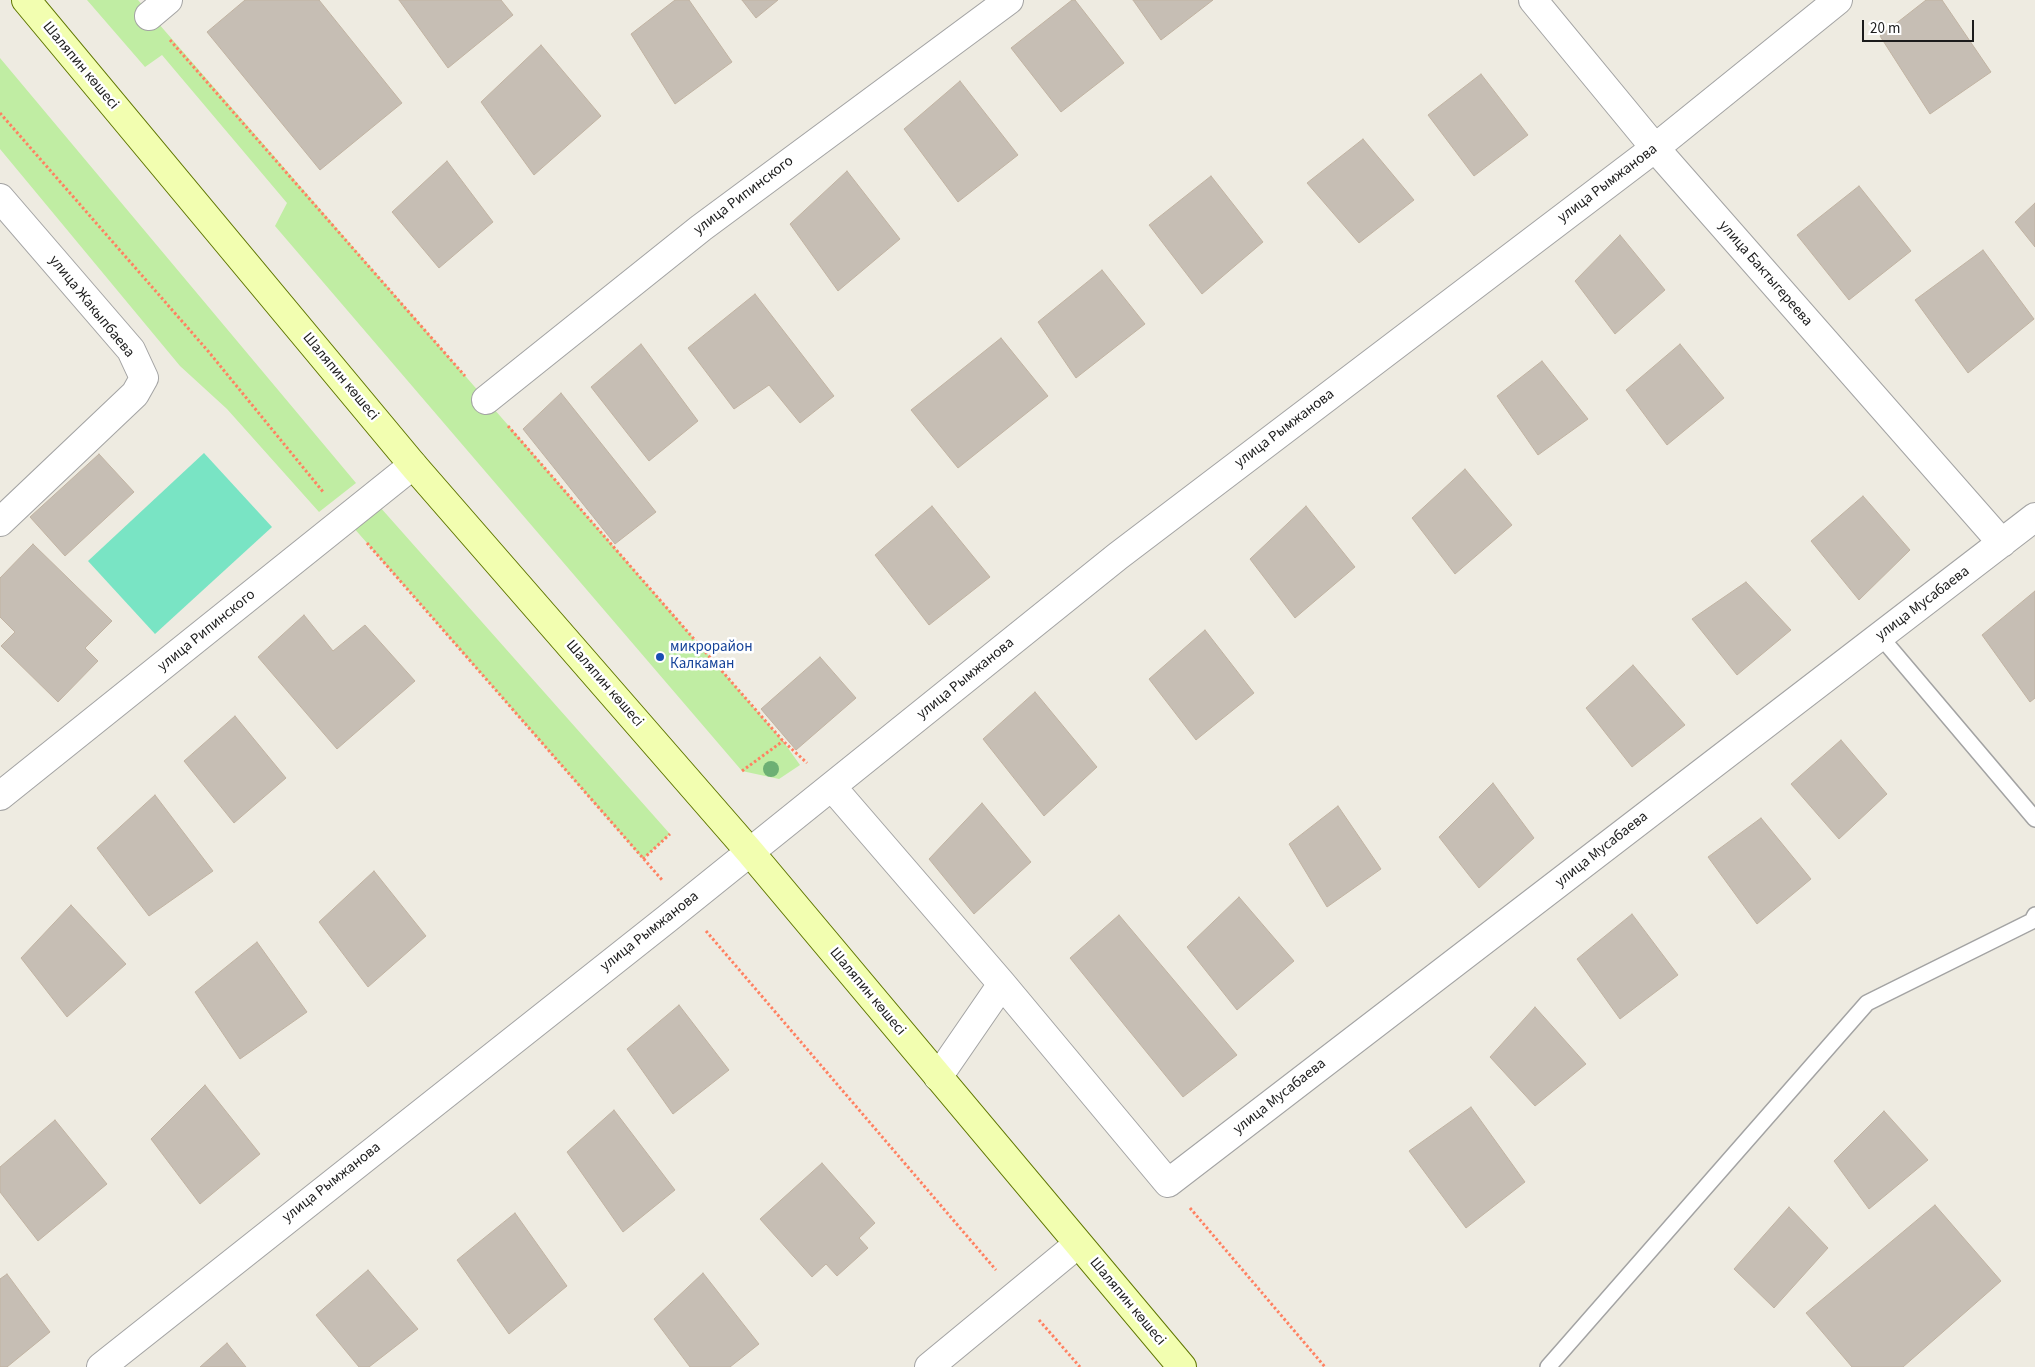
<!DOCTYPE html>
<html>
<head>
<meta charset="utf-8">
<style>
	body { margin:0 }
	#map { position:relative; width:2035px; height:1367px; overflow:hidden; background:#eeebe1; font-family:"Source Sans 3",sans-serif }
	canvas { display:block }
	.scale { position:absolute; left:1862px; top:20px; width:112px; height:22px; box-sizing:border-box; border:2px solid #1c1c1c; border-top:0; padding-left:6px; font-size:15px; line-height:18px; white-space:nowrap; color:#1c1c1c; -webkit-text-stroke:4px #fff; paint-order:stroke }
</style>
</head>
<body>
<div id="map">
<canvas width="2035" height="1367"></canvas>
<div class="scale">20 m</div>
</div>
<script>
const ctx = document.querySelector('canvas').getContext('2d');
ctx.lineJoin = 'round';
function fillPath(path, color) { ctx.fillStyle = color; ctx.fill(path, 'evenodd'); }
const shape = rows => new Path2D(rows.map(r => 'M' + r).join(''));
function stroke(path, color, width, dash) { ctx.strokeStyle = color; ctx.lineWidth = width; ctx.lineCap = dash ? 'butt' : 'round'; ctx.setLineDash(dash || []); ctx.stroke(path); }
function label(font, color, halo, rows, align = 'center') {
  ctx.font = font + ' "Source Sans 3",sans-serif'; ctx.lineWidth = 5; ctx.setLineDash([]); ctx.textBaseline = 'middle'; ctx.strokeStyle = halo; ctx.fillStyle = color; for (const [text, x, y, turn = 0] of rows) {
    ctx.save(); ctx.translate(x, y); ctx.rotate((+turn || 0) * Math.PI / 180); ctx.textAlign = isNaN(turn) ? turn : align; if (halo) ctx.strokeText(text, 0, 0); ctx.fillText(text, 0, 0); ctx.restore();
  }
}
const grass = shape([
	[87,0,138,0,783,741,800,765,779,779,742,771,275,226,287,203,162,55,145,67],
	[0,58,356,483,319,512,227,409,180,366,0,149],
	[372,498,670,834,643,859,346,519]
]);
const pitch = shape([
	[204,453,272,527,155,634,88,561]
]);
const building = shape([
	[245,0,319,0,402,103,320,170,207,32,245,0],
	[399,0,501,0,513,15,448,68,399,0],
	[675,0,689,0,732,62,675,104,631,34,675,0],
	[742,0,778,0,756,18,742,0],
	[1072,0,1075,0,1124,63,1061,112,1011,48,1072,0],
	[1133,0,1213,0,1161,40,1133,0],
	[1926,0,1942,0,1991,72,1930,114,1880,36,1926,0],
	[541,45,601,116,534,175,481,102,541,45],
	[1481,74,1528,135,1474,176,1428,115,1481,74],
	[960,81,1018,155,958,202,904,129,960,81],
	[1363,139,1414,200,1359,243,1307,183,1363,139],
	[447,161,493,222,439,268,392,212,447,161],
	[847,171,900,239,838,291,790,224,847,171],
	[1211,176,1263,242,1202,294,1149,225,1211,176],
	[1859,186,1911,251,1849,300,1797,235,1859,186],
	[2035,203,2035,247,2015,222,2035,203],
	[1620,235,1665,290,1615,334,1575,281,1620,235],
	[1983,250,2034,319,1968,373,1915,300,1983,250],
	[1102,270,1145,324,1076,378,1038,322,1102,270],
	[755,294,834,396,800,423,769,385,734,409,688,348,755,294],
	[1001,338,1048,396,958,468,911,410,1001,338],
	[641,344,698,421,649,461,591,387,641,344],
	[1680,344,1724,398,1667,445,1626,390,1680,344],
	[1542,361,1588,419,1538,455,1497,396,1542,361],
	[561,393,656,512,615,544,523,429,561,393],
	[99,454,134,492,65,556,30,517,99,454],
	[1465,469,1512,525,1455,574,1412,518,1465,469],
	[1863,496,1910,550,1859,600,1811,541,1863,496],
	[932,506,990,577,929,625,875,555,932,506],
	[1306,506,1355,567,1295,618,1250,559,1306,506],
	[33,544,112,621,85,648,98,661,58,702,1,646,15,632,0,617,0,578,33,544],
	[1746,582,1791,630,1737,675,1692,619,1746,582],
	[2035,591,2035,698,2030,702,1982,635,2035,591],
	[304,615,333,651,365,625,415,681,337,749,258,657,304,615],
	[1205,630,1254,693,1196,740,1149,679,1205,630],
	[820,657,856,698,796,750,761,709,820,657],
	[1633,665,1685,725,1632,767,1586,708,1633,665],
	[1035,692,1097,767,1044,816,983,739,1035,692],
	[235,716,286,778,234,823,184,761,235,716],
	[1841,740,1887,794,1839,839,1791,784,1841,740],
	[1493,783,1534,838,1479,888,1439,837,1493,783],
	[155,795,213,871,149,916,97,848,155,795],
	[982,803,1031,862,974,914,929,859,982,803],
	[1338,806,1381,869,1327,907,1289,844,1338,806],
	[1761,818,1811,879,1757,924,1708,857,1761,818],
	[374,871,426,936,368,987,319,922,374,871],
	[1239,897,1294,961,1237,1010,1187,947,1239,897],
	[71,905,126,964,67,1017,21,958,71,905],
	[1632,914,1678,975,1620,1019,1577,959,1632,914],
	[1119,915,1237,1055,1183,1097,1070,958,1119,915],
	[257,942,307,1012,240,1059,195,992,257,942],
	[679,1005,729,1070,673,1114,627,1049,679,1005],
	[1535,1007,1586,1064,1535,1106,1490,1057,1535,1007],
	[205,1085,260,1154,200,1204,151,1139,205,1085],
	[1471,1107,1525,1182,1466,1228,1409,1151,1471,1107],
	[614,1110,675,1190,623,1232,567,1152,614,1110],
	[1884,1111,1928,1160,1869,1209,1834,1161,1884,1111],
	[55,1120,107,1184,38,1241,0,1192,0,1167,55,1120],
	[822,1163,875,1223,859,1238,868,1248,837,1276,826,1264,812,1277,760,1219,822,1163],
	[1935,1205,2001,1281,1903,1367,1852,1367,1806,1313,1935,1205],
	[1789,1207,1828,1248,1774,1308,1734,1269,1789,1207],
	[515,1213,567,1286,509,1334,457,1260,515,1213],
	[368,1270,418,1329,369,1367,359,1367,316,1315,368,1270],
	[703,1273,759,1344,730,1367,690,1367,654,1319,703,1273],
	[7,1274,50,1332,7,1367,0,1367,0,1279,7,1274],
	[227,1343,246,1367,200,1367,227,1343]
]);
const path = shape([
	[170,40,465,376],
	[0,113,208,351,324,493],
	[508,426,783,741,807,763],
	[367,543,663,881],
	[742,771,783,741],
	[643,859,670,834],
	[706,931,996,1270],
	[1190,1208,1325,1367],
	[1039,1320,1080,1367]
]);
const service = shape([
	[1880,636,2035,819],
	[1548,1367,1867,1003,2032,921,2035,915]
]);
const minor = shape([
	[1533,0,1655,148,2002,543],
	[149,16,168,0],
	[0,198,131,350,144,378,135,394,0,522],
	[486,400,701,228,1009,0],
	[832,787,1002,984,1168,1183,2035,517],
	[0,796,413,465],
	[938,1077,1002,984],
	[101,1367,668,918,1118,556,1655,148,1838,0],
	[929,1367,1078,1244]
]);
const secondary = shape([
	[26,0,413,465,750,852,1182,1367]
]);
const trees = [
	[771,769]
];
const markers = [
	[660,657,5,"#1a4fb4"]
];
const streetNames = [
	["Шаляпин көшесі",80,66,50],
	["улица Рымжанова",1608,184,-37],
	["улица Рипинского",744,196,-37],
	["улица Бактыгереева",1765,274,49],
	["улица Жакыпбаева",91,307,51],
	["Шаляпин көшесі",340,377,50],
	["улица Рымжанова",1285,429,-37],
	["улица Мусабаева",1923,604,-37],
	["улица Рипинского",207,631,-39],
	["улица Рымжанова",966,679,-39],
	["Шаляпин көшесі",604,684,49],
	["улица Мусабаева",1602,850,-38],
	["улица Рымжанова",650,932,-38],
	["Шаляпин көшесі",867,992,50],
	["улица Мусабаева",1280,1097,-38],
	["улица Рымжанова",332,1183,-38],
	["Шаляпин көшесі",1127,1302,50]
];
const transitNames = [
	["микрорайон",670,648],
	["Калкаман",670,665]
];
fillPath(grass, '#c0eda3');
fillPath(pitch, '#79e4c4');
fillPath(building, '#c6beb4');
stroke(building, '#c1b3a2', 1);
stroke(service, '#a3a3a3', 18);
stroke(minor, '#a3a3a3', 30);
stroke(secondary, '#5f7600', 30);
stroke(path, '#ff8061', 3, [2.5, 2.5]);
stroke(service, '#fff', 15);
stroke(minor, '#fff', 28);
stroke(secondary, '#f2feb0', 28);
ctx.fillStyle = '#6db074';
for (const [x, y] of trees) { ctx.beginPath(); ctx.arc(x, y, 8, 0, 2 * Math.PI); ctx.fill(); }
for (const [x, y, r, color] of markers) { const dot = new Path2D(); dot.arc(x, y, r, 0, 2 * Math.PI); ctx.fillStyle = color; ctx.fill(dot); stroke(dot, '#fff', 2); }
label('15px', '#1c1c1c', '#fff', streetNames);
label('15px', '#164399', '#fff', transitNames, 'left');
</script>
</body>
</html>
